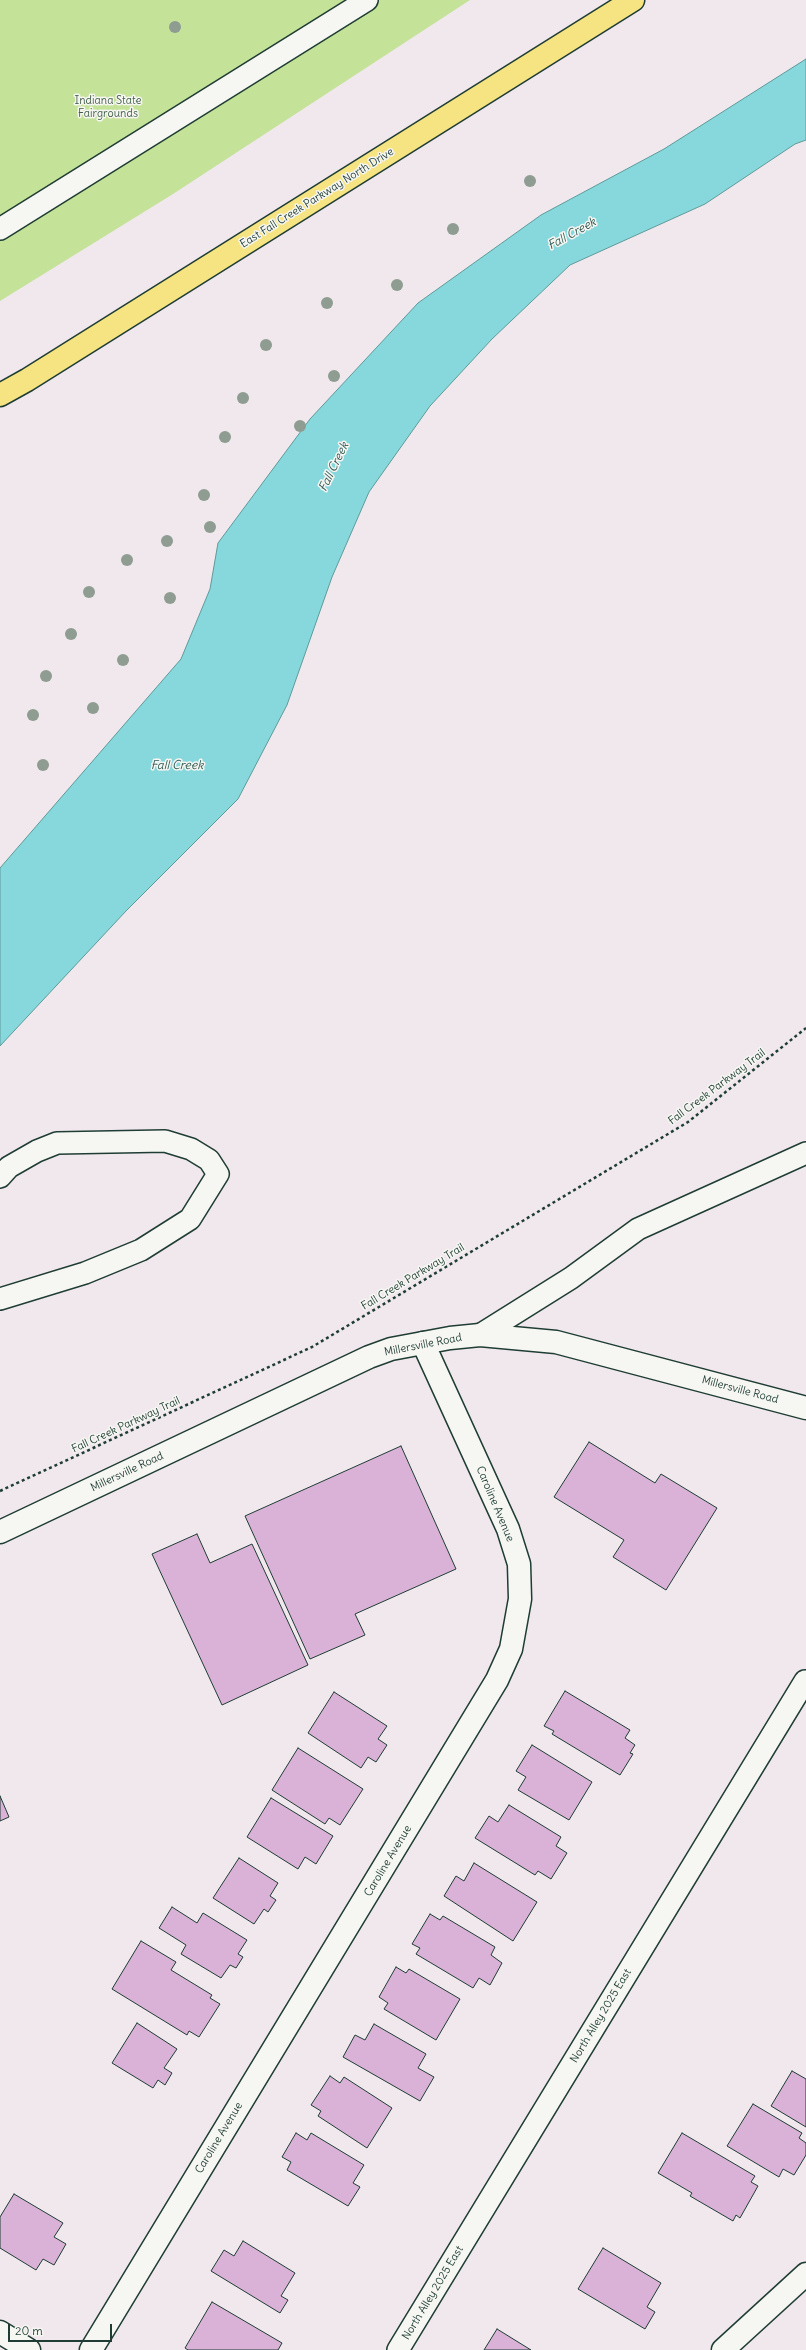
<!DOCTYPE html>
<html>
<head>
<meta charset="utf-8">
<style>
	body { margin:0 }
	#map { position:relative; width:806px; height:2350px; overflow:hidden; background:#f0e8ed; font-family:Delius,sans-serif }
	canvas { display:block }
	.scale { position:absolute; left:8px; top:2324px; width:104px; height:18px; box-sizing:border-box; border:2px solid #1f3d34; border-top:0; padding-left:5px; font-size:12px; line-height:14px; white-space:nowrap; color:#1f3d34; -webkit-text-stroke:3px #f6f6f2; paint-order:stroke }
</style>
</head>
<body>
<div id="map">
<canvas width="806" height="2350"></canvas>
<div class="scale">20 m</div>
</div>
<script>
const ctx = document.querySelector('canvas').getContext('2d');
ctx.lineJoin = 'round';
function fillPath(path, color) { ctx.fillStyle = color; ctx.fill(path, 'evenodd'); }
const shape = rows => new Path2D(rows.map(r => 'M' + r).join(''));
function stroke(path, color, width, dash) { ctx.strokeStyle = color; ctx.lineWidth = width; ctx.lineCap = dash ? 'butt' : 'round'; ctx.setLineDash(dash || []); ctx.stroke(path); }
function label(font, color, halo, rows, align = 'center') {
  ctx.font = font + ' Delius,sans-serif'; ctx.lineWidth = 3; ctx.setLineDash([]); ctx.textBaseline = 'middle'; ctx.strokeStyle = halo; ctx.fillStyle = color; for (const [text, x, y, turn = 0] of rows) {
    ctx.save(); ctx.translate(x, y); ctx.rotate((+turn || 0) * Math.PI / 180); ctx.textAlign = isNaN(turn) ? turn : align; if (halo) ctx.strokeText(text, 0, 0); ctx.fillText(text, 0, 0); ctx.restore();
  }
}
const green = shape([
	[0,0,470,0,173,194,0,301]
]);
const water = shape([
	[806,59,806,140,795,144,705,204,570,265,492,339,430,406,369,492,332,577,287,705,238,799,126,911,0,1046,0,868,181,659,210,589,218,543,310,419,418,303,541,215,664,149,806,59]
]);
const building = shape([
	[589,1442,655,1483,661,1474,717,1508,666,1590,613,1557,624,1540,554,1497,589,1442],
	[401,1446,456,1569,355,1614,365,1635,310,1659,245,1516,401,1446],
	[197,1534,210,1563,252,1544,308,1665,222,1705,152,1554,197,1534],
	[565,1691,630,1730,625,1738,635,1745,630,1753,633,1754,620,1775,552,1734,554,1731,544,1726,565,1691],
	[334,1692,387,1726,378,1739,387,1745,376,1762,368,1757,361,1768,308,1733,334,1692],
	[532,1745,592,1782,569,1820,518,1790,526,1777,516,1771,532,1745],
	[298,1748,363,1789,340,1825,329,1818,325,1824,272,1790,298,1748],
	[0,1796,9,1817,0,1821,0,1796],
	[271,1798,333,1836,316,1864,305,1857,298,1869,247,1837,271,1798],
	[509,1805,561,1837,556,1846,567,1853,551,1879,538,1871,535,1875,475,1838,489,1816,498,1822,509,1805],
	[239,1858,278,1883,270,1896,276,1900,268,1912,264,1909,254,1924,213,1898,239,1858],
	[474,1863,537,1902,513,1941,444,1896,456,1876,464,1881,474,1863],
	[172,1907,197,1923,203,1913,247,1940,238,1954,243,1957,236,1968,230,1965,221,1978,181,1954,186,1945,159,1928,172,1907],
	[430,1914,440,1920,443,1916,495,1947,491,1955,502,1963,490,1985,479,1978,473,1988,416,1954,420,1948,412,1944,430,1914],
	[141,1941,176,1962,171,1970,212,1995,210,1998,220,2004,199,2037,189,2031,187,2035,112,1989,141,1941],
	[396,1967,406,1973,409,1969,460,1999,436,2040,384,2009,388,2003,379,1997,396,1967],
	[137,2023,177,2049,164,2068,172,2073,165,2085,158,2080,153,2088,112,2063,137,2023],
	[374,2024,426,2054,418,2068,434,2077,420,2101,343,2057,355,2035,365,2040,374,2024],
	[792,2071,806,2079,806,2127,771,2106,792,2071],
	[330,2076,340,2083,344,2077,392,2108,367,2148,318,2116,321,2111,311,2105,330,2076],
	[753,2104,802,2133,799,2138,806,2143,806,2155,794,2175,783,2169,779,2177,727,2146,753,2104],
	[296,2133,307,2140,311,2133,364,2165,353,2183,360,2187,348,2206,287,2170,291,2162,282,2157,296,2133],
	[682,2133,755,2176,751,2182,758,2186,740,2218,736,2215,733,2221,690,2196,692,2193,658,2173,682,2133],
	[14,2194,63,2223,54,2237,66,2244,54,2265,43,2259,36,2270,0,2248,0,2217,14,2194],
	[243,2241,295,2273,281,2296,288,2300,280,2313,211,2271,224,2250,234,2256,243,2241],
	[603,2248,661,2283,647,2307,655,2312,645,2329,578,2289,603,2248],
	[212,2302,282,2343,278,2350,188,2350,185,2348,212,2302],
	[497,2329,531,2350,484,2350,497,2329]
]);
const path = shape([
	[0,1491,312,1347,688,1122,806,1028]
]);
const lane = shape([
	[0,229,367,0],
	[0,1177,9,1167,37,1151,57,1143,165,1141,191,1149,209,1160,218,1174,190,1219,141,1250,85,1273,0,1299],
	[480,1335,571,1278,638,1229,806,1153],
	[398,2350,805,1681]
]);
const street = shape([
	[0,2332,29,2350],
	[91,2350,497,1680,511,1649,520,1599,519,1564,508,1529,423,1343],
	[723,2350,806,2274]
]);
const secondary = shape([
	[0,1532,369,1357,391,1349,450,1338,480,1335,556,1342,806,1408]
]);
const primary = shape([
	[0,395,27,380,633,0]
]);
const trees = [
	[175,27],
	[530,181],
	[453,229],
	[397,285],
	[327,303],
	[266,345],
	[334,376],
	[243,398],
	[300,426],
	[225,437],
	[204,495],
	[210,527],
	[167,541],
	[127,560],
	[89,592],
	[170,598],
	[71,634],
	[123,660],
	[46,676],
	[93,708],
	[33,715],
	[43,765]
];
const parkNames = [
	["Indiana State",108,101],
	["Fairgrounds",108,114]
];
const streetNames = [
	["East Fall Creek Parkway North Drive",317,198,-32],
	["Fall Creek Parkway Trail",717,1087,-37],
	["Fall Creek Parkway Trail",413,1277,-31],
	["Millersville Road",423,1345,-11],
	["Millersville Road",740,1390,15],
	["Fall Creek Parkway Trail",126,1425,-25],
	["Millersville Road",127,1472,-25],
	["Caroline Avenue",495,1504,67],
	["Caroline Avenue",388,1861,-59],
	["North Alley 2025 East",601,2016,-59],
	["Caroline Avenue",219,2138,-59],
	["North Alley 2025 East",433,2293,-59]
];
const waterNames = [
	["Fall Creek",572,234,-29],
	["Fall Creek",334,467,-64],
	["Fall Creek",177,766]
];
fillPath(green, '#c5e299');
fillPath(water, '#87d8dd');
stroke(water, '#5d9a99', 1);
fillPath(building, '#dab1d7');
stroke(building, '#1f3d34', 1);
stroke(lane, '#1f3d34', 24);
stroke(street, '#1f3d34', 25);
stroke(secondary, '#1f3d34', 25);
stroke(primary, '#1f3d34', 25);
stroke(path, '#1f3d34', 2.5, [3, 3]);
stroke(lane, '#f6f6f2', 21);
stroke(street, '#f6f6f2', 22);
stroke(secondary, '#f6f6f2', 22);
stroke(primary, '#f6e381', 22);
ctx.fillStyle = '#8f9c92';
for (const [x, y] of trees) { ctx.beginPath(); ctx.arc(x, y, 6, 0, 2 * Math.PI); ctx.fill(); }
label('11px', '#405e48', '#f6f6f2', parkNames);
label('11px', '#1f3d34', '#f6f6f2', streetNames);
label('italic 12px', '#345c56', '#f6f6f2', waterNames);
</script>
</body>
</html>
